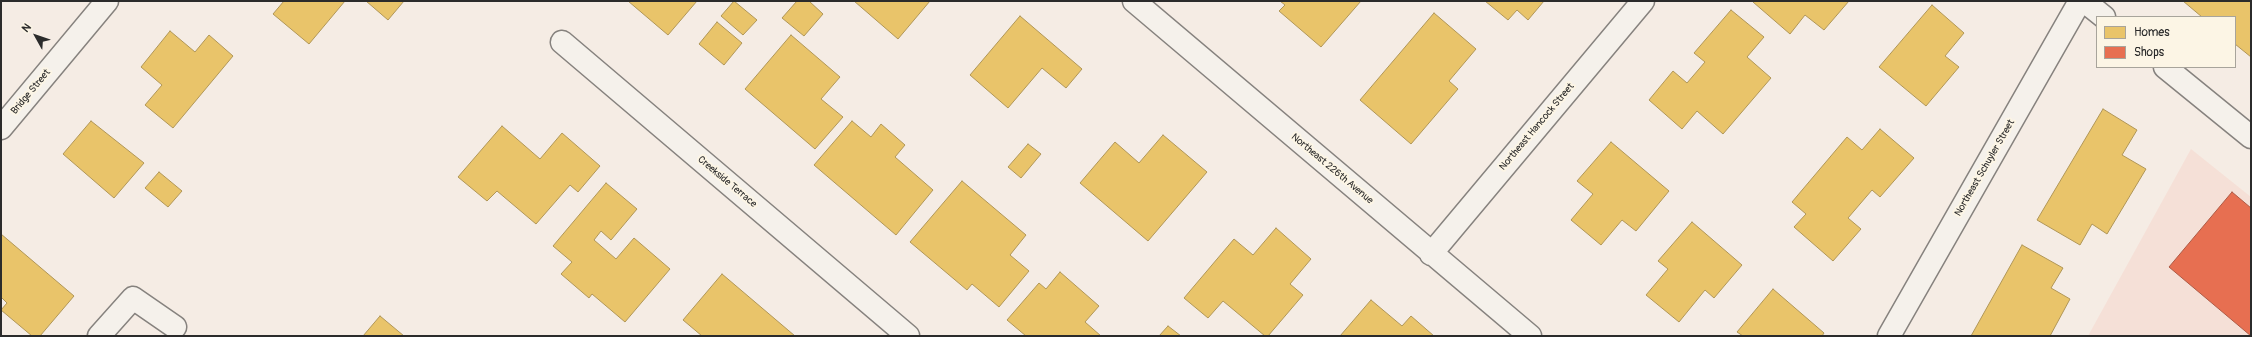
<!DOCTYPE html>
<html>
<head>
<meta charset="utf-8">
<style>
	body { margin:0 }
	#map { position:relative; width:2252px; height:337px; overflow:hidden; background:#f5ece4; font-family:Pangolin,sans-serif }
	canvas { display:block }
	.frame { position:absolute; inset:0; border:2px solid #2b2b2b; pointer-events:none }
	.legend { position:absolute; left:2096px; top:16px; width:140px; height:52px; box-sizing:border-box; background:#fcf5e5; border:1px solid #a8a49b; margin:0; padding:5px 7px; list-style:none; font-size:12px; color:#2b2b2b }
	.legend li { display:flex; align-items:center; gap:8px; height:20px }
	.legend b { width:20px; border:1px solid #a8a49b }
	.north { position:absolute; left:16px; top:16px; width:40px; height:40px; -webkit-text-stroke:3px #fcf5e5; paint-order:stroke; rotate:310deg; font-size:11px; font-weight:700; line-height:16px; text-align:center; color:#2b2b2b }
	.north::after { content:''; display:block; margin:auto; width:14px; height:18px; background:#2b2b2b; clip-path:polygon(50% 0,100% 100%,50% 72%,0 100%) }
</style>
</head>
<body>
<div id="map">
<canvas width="2252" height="337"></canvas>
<div class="frame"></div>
<ul class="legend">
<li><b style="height:11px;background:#e9c46a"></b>Homes</li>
<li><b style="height:11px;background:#e76f51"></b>Shops</li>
</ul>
<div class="north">N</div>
</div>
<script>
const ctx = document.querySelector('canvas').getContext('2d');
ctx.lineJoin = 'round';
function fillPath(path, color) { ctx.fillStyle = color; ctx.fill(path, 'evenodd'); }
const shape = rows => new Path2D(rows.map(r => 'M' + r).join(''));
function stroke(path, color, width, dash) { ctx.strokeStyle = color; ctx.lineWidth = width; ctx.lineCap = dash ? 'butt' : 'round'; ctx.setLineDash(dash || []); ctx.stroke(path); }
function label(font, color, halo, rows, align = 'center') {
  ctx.font = font + ' Pangolin,sans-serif'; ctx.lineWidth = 4; ctx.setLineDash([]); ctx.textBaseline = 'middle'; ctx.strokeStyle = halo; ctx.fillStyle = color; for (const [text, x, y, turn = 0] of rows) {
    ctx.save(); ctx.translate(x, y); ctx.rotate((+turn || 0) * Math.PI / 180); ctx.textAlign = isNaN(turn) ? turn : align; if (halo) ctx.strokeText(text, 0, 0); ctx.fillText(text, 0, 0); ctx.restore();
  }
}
const built = shape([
	[2191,149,2251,197,2251,336,2088,336]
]);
const homes = shape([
	[284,1,345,1,309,44,273,14,284,1],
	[366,1,404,1,388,20,366,1],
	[628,1,697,1,668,35,628,1],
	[734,1,757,20,743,35,721,16,734,1],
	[797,1,809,1,823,14,804,36,782,18,797,1],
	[854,1,930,1,898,39,854,1],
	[1280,1,1361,1,1321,47,1279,11,1285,5,1280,1],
	[1485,1,1544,1,1528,20,1517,10,1508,20,1485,1],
	[1754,1,1849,1,1824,30,1805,15,1790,34,1753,2,1754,1],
	[2183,1,2251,1,2251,57,2235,44,2235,17,2202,17,2183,1],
	[1932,5,1964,33,1945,56,1959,67,1926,106,1879,67,1932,5],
	[1731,10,1764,37,1747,57,1771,78,1723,134,1697,111,1682,129,1649,100,1673,71,1687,83,1705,62,1694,53,1731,10],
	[1434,13,1476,49,1449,81,1458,89,1411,144,1360,100,1434,13],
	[1020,16,1082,69,1066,88,1042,68,1008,108,970,75,1020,16],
	[717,22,742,43,724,65,699,44,717,22],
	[170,31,195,52,209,35,233,56,173,128,145,105,162,85,141,67,170,31],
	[791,35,840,77,821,99,843,117,815,149,745,89,791,35],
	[2103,109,2137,130,2122,155,2146,169,2107,234,2092,224,2080,245,2037,220,2103,109],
	[91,121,144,163,114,198,63,154,91,121],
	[852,121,871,137,881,124,905,145,895,157,933,190,896,235,814,165,852,121],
	[502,126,540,159,562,133,600,166,578,192,570,185,536,224,497,191,487,201,458,177,502,126],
	[1880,129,1914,158,1880,197,1872,190,1848,218,1861,229,1833,261,1794,227,1806,214,1792,202,1847,137,1862,150,1880,129],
	[1163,135,1207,172,1148,241,1080,183,1115,142,1139,163,1163,135],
	[1611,142,1669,191,1636,231,1622,220,1601,245,1571,220,1593,194,1577,181,1611,142],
	[1028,144,1041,154,1021,178,1008,167,1028,144],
	[159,172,182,191,168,207,145,188,159,172],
	[962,181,1026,235,1010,255,1029,271,999,307,972,284,967,290,910,242,962,181],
	[606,183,637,209,611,240,601,231,594,240,616,259,634,238,670,269,625,322,592,294,589,298,561,274,572,262,553,246,606,183],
	[1692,222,1742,265,1714,298,1705,290,1679,322,1646,295,1668,269,1658,261,1692,222],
	[1276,228,1311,259,1290,284,1303,295,1268,336,1265,336,1223,301,1208,318,1184,298,1234,239,1253,255,1276,228],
	[1,234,74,296,40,336,32,336,1,310,7,303,1,297,1,234],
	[2022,245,2063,268,2051,288,2070,299,2050,336,1971,336,2022,245],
	[1060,272,1099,306,1085,322,1101,336,1026,336,1007,320,1039,283,1046,289,1060,272],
	[722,274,795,336,702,336,683,320,722,274],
	[1773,289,1824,333,1822,336,1743,336,1737,332,1773,289],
	[1371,300,1402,326,1411,316,1434,336,1340,336,1371,300],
	[380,316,404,336,363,336,380,316],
	[1168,326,1181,336,1159,336,1168,326]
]);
const shops = shape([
	[2232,192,2251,208,2251,336,2169,267,2232,192]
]);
const minor = shape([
	[1134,1,1530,336],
	[2084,1,2104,17],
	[562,42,908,336],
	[2165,67,2251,137],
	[1,128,107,1],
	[1431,254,1643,1],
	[99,336,133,298,175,327],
	[1889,336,2080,1]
]);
const streetNames = [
	["Bridge Street",31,92,-50],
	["Northeast Hancock Street",1537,127,-50],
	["Northeast Schuyler Street",1985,168,-60],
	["Northeast 226th Avenue",1332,169,40],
	["Creekside Terrace",727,182,40]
];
fillPath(built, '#f5e0d7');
fillPath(homes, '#e9c46a');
stroke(homes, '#b09657', 1);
fillPath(shops, '#e76f51');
stroke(shops, '#af5b46', 1);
stroke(minor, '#86827e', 25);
stroke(minor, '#f5f1eb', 22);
label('10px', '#2b2b2b', '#fcf5e5', streetNames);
</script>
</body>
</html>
